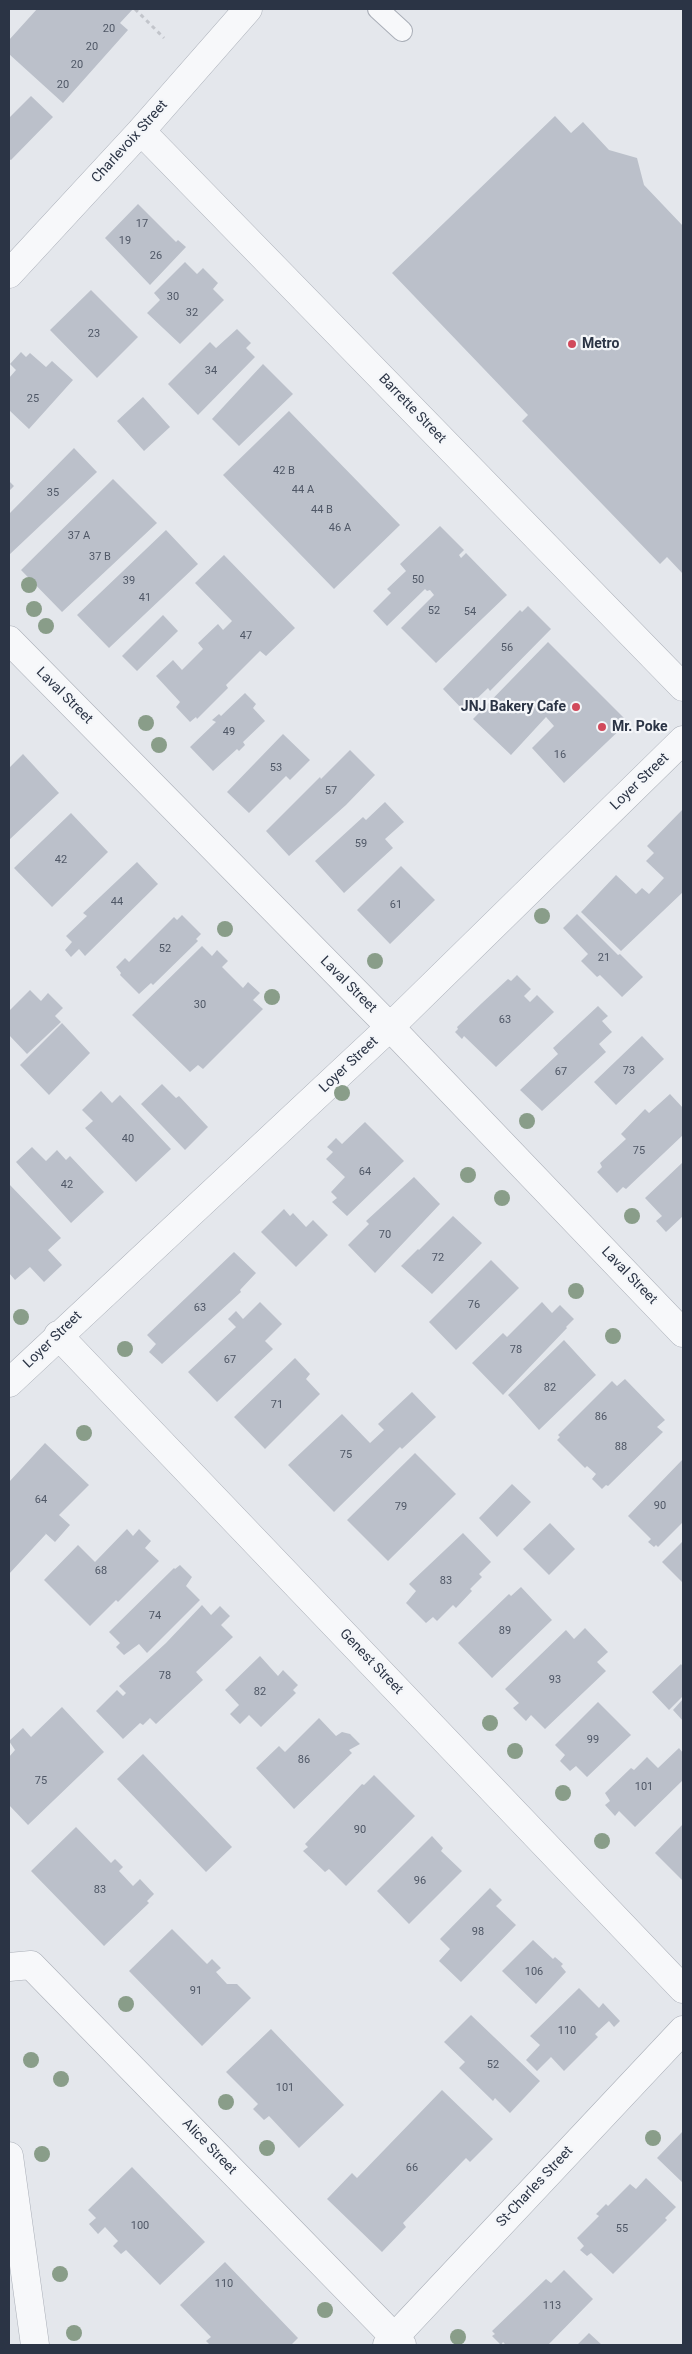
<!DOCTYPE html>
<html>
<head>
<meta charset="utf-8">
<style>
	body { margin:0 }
	#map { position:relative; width:692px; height:2354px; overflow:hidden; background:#e4e7ec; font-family:Roboto,sans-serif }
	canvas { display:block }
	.frame { position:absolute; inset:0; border:10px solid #2b3445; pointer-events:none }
</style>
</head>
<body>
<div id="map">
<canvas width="692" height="2354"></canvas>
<div class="frame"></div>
</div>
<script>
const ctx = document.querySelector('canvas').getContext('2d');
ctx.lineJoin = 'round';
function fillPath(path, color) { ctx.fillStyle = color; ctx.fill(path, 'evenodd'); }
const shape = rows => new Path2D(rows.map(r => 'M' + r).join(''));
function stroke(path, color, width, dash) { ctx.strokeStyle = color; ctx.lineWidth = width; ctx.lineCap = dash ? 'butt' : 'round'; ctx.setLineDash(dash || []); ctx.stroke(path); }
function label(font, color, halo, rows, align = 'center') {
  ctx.font = font + ' Roboto,sans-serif'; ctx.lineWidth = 4.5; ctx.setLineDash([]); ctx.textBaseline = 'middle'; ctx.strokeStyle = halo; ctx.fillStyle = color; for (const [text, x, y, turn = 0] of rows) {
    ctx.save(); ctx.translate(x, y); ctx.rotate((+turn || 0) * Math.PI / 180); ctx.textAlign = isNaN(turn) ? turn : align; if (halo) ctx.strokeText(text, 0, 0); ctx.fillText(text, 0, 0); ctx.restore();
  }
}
const building = shape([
	[37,9,133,9,120,23,128,30,63,103,9,54,9,40],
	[31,96,53,117,11,160,9,159,9,118],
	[555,116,571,133,583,122,609,150,637,158,644,185,683,226,683,574,667,557,660,564,522,421,528,415,392,273],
	[138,204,176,242,178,240,186,247,150,285,105,238],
	[185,262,197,274,203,268,218,283,213,289,224,300,180,344,147,313,160,300,154,293],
	[91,290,138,337,97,378,50,330],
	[237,329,251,343,246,348,255,357,198,415,168,384,210,342,216,348],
	[21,352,26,357,30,353,46,367,52,361,73,380,29,429,9,410,9,378,16,370,10,364],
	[263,364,293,394,239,446,212,419],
	[143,397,170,427,144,451,117,421],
	[289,411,400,525,334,589,223,475],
	[74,448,97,472,9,555,9,514],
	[113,479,157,523,62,612,21,570],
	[9,481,14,486,9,491],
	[440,526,464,550,459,555,461,558,466,553,507,595,436,663,401,628,434,595,430,590,427,591,425,589,387,626,373,611,391,593,387,589,406,571,400,564],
	[166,530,198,564,109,648,77,615],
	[224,555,295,628,266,656,260,651,226,685,228,688,197,719,196,717,190,722,176,707,180,702,156,676,173,660,182,670,203,649,198,643,218,624,223,630,232,621,195,583],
	[528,606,551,629,490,691,488,688,464,711,443,689,520,610,522,612],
	[163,615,178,631,137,671,122,656],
	[548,642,628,722,564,783,532,748,554,726,546,717,511,755,473,719],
	[245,693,256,704,253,708,265,721,243,742,245,745,239,751,237,749,213,771,190,747,216,722,212,720,219,714,221,716],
	[283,734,310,760,290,780,286,776,249,813,227,792],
	[350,750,375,775,346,805,289,856,266,831,320,777,321,779],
	[23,754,59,793,9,840,9,768],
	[385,802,404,822,385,839,393,848,344,893,315,861,363,817,366,820],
	[683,809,683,892,621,951,581,912,616,875,636,894,642,888,649,894,664,878,646,861,654,853,647,846],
	[71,813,108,852,52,907,14,868],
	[137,862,158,884,85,956,79,949,71,957,65,950,72,942,66,936,87,916,83,913],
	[401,866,435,900,390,944,357,910],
	[577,914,618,955,620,954,643,977,622,997,600,975,597,977,581,961,588,954,563,928],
	[182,915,201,934,196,939,198,941,153,985,151,983,139,994,120,975,121,973,116,967,125,958,129,962,174,917,177,920],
	[202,946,212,956,217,950,228,961,222,967,243,988,248,982,260,993,253,1000,263,1009,203,1069,198,1065,190,1072,132,1015],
	[517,975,531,989,524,996,530,1002,537,995,554,1012,496,1067,464,1036,462,1039,455,1032,458,1029,457,1027,482,1003,508,979,511,981],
	[30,990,41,1001,48,993,63,1008,55,1016,61,1022,27,1054,9,1035,9,1011],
	[598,1006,608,1016,602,1021,612,1032,599,1044,606,1052,542,1111,520,1090,558,1054,553,1048],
	[62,1023,90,1053,49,1095,20,1065],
	[642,1036,664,1059,616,1105,594,1082],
	[162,1084,176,1098,179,1096,208,1127,185,1150,141,1104],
	[101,1091,112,1103,120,1095,171,1149,136,1182,85,1128,93,1121,82,1110],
	[670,1094,683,1108,683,1135,626,1189,623,1187,617,1193,597,1172,602,1167,600,1163,626,1139,621,1134,645,1109,649,1113],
	[365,1122,404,1161,347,1216,332,1202,337,1198,331,1192,345,1177,326,1159,333,1152,327,1147,336,1138,342,1144],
	[32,1147,46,1161,57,1150,66,1160,70,1156,104,1192,71,1223,16,1162],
	[683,1162,683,1216,666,1232,656,1221,662,1216,645,1198],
	[414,1177,440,1204,375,1273,348,1245,369,1224,366,1221],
	[9,1184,61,1238,48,1250,62,1265,44,1282,30,1267,15,1280,9,1273],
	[284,1209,290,1216,293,1213,306,1227,313,1220,328,1235,296,1267,261,1232],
	[453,1216,482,1243,432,1294,401,1266,418,1249,419,1250],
	[234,1252,256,1273,240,1290,241,1292,162,1364,149,1352,156,1344,147,1335],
	[491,1260,519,1288,456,1350,429,1322],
	[260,1302,282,1324,265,1341,273,1349,217,1402,188,1372,236,1327,228,1319,236,1311,243,1319],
	[542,1302,552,1313,560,1305,574,1319,566,1327,567,1328,503,1395,472,1363,503,1333,507,1337],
	[564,1340,596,1375,539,1430,508,1395],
	[295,1358,310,1374,306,1379,320,1394,265,1449,234,1417],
	[625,1379,665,1420,657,1427,663,1432,608,1486,606,1485,602,1489,592,1479,596,1474,587,1466,585,1468,557,1440,560,1437,558,1435,612,1381,617,1386],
	[412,1392,436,1417,402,1449,400,1447,334,1512,288,1465,342,1414,370,1443,384,1430,378,1424],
	[45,1443,89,1485,59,1515,70,1525,55,1542,44,1532,46,1534,9,1574,9,1482],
	[415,1453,456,1494,388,1561,347,1520],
	[683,1459,683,1522,658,1547,656,1545,654,1547,648,1542,651,1539,628,1516],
	[512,1484,531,1502,497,1537,479,1518],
	[550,1523,575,1549,549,1575,523,1549],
	[127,1529,133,1536,139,1529,151,1541,145,1548,159,1561,118,1602,116,1600,90,1626,44,1580,78,1545,95,1562],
	[463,1533,491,1562,479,1574,482,1577,470,1589,472,1591,456,1608,453,1605,437,1621,433,1617,426,1623,406,1603,416,1591,409,1584],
	[683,1541,683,1583,662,1562],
	[180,1565,192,1577,186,1586,200,1600,147,1653,139,1644,124,1655,116,1647,120,1643,109,1632,174,1568,175,1569],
	[521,1587,552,1620,492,1678,458,1643,509,1594,511,1596],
	[202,1605,211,1615,220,1606,230,1616,221,1625,233,1637,196,1672,203,1680,156,1724,150,1718,143,1725,140,1723,123,1739,96,1711,117,1690,123,1696,126,1693,119,1686,166,1643],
	[585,1628,608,1652,597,1662,606,1671,545,1729,531,1715,526,1721,513,1708,519,1703,505,1689,566,1630,574,1639],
	[260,1656,278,1676,283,1670,298,1685,293,1690,296,1693,261,1727,249,1715,240,1724,230,1714,239,1705,225,1690],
	[681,1664,683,1667,683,1696,669,1710,652,1692],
	[683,1699,683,1721,673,1710],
	[598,1702,631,1735,587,1777,576,1766,570,1771,560,1761,565,1755,555,1745],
	[62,1707,104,1752,28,1825,9,1805,9,1757,15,1750,9,1741,23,1728,31,1737],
	[319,1718,336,1736,342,1732,350,1734,360,1744,349,1750,352,1753,294,1809,256,1768,279,1746,285,1752],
	[679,1748,683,1753,683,1780,635,1827,619,1811,615,1816,605,1805,610,1801,605,1793,631,1768,634,1770,647,1757,658,1768],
	[143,1754,232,1847,206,1872,117,1779],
	[374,1775,415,1816,346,1886,329,1869,325,1872,303,1851,308,1847,305,1844,362,1784,364,1785],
	[683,1824,683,1881,655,1853],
	[76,1827,111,1863,115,1859,123,1867,119,1871,133,1886,140,1879,154,1894,147,1901,149,1903,104,1946,31,1871],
	[432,1836,443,1848,441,1851,462,1871,409,1924,377,1891],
	[490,1888,502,1900,496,1906,516,1925,461,1982,439,1961,450,1949,440,1939],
	[172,1929,207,1964,212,1959,221,1968,216,1972,227,1984,237,1984,251,1998,202,2046,129,1971],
	[533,1940,553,1959,555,1957,563,1964,561,1966,566,1972,536,2004,502,1971],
	[579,1988,599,2008,603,2003,620,2021,614,2027,609,2021,595,2034,598,2037,564,2071,551,2057,537,2071,526,2060,540,2045,530,2036],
	[471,2015,540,2081,510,2113,495,2098,493,2101,459,2068,465,2062,444,2042],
	[271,2029,344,2105,299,2148,269,2116,264,2120,253,2109,258,2104,226,2072],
	[442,2090,493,2139,470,2162,466,2158,403,2223,406,2227,382,2252,327,2199,352,2173,357,2178],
	[683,2131,683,2183,657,2158],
	[132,2167,205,2242,160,2285,126,2250,121,2254,113,2246,118,2241,105,2227,98,2234,89,2224,96,2218,88,2210],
	[646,2178,676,2207,665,2218,667,2220,613,2274,591,2253,587,2256,580,2250,584,2246,577,2238,599,2216,596,2214,606,2204,608,2206,630,2184,636,2189],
	[225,2262,298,2338,291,2345,210,2345,206,2341,211,2337,180,2305],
	[564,2270,593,2299,548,2345,506,2345,503,2342,501,2345,492,2336,495,2334,492,2331,546,2279,551,2283],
	[589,2333,602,2345,577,2345]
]);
const path = shape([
	[135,9,164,38]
]);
const lane = shape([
	[378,9,402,31]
]);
const street = shape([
	[141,131,683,687],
	[9,274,141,131,248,9],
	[9,640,390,1027,683,1333],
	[58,1335,683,1989],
	[9,1383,390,1027,683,740],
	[9,1967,31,1965,402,2345],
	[9,2156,35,2345],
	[387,2345,683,2030]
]);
const trees = [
	[29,585],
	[34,609],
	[46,626],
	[146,723],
	[159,745],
	[542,916],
	[225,929],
	[375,961],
	[272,997],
	[342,1093],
	[527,1121],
	[468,1175],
	[502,1198],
	[632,1216],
	[576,1291],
	[21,1317],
	[613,1336],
	[125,1349],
	[84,1433],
	[490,1723],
	[515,1751],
	[563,1793],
	[602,1841],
	[126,2004],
	[31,2060],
	[61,2079],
	[226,2102],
	[653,2138],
	[267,2148],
	[42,2154],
	[60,2274],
	[325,2310],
	[74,2333],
	[458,2337]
];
const markers = [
	[572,344,5,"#d1495b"],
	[576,707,5,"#d1495b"],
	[602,727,5,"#d1495b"]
];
const numberNames = [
	["20",109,29],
	["20",92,47],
	["20",77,65],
	["20",63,85],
	["17",142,224],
	["19",125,241],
	["26",156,256],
	["30",173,297],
	["32",192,313],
	["23",94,334],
	["34",211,371],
	["25",33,399],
	["42 B",284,471],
	["44 A",303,490],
	["35",53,493],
	["44 B",322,510],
	["46 A",340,528],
	["37 A",79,536],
	["37 B",100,557],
	["50",418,580],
	["39",129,581],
	["41",145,598],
	["52",434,611],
	["54",470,612],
	["47",246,636],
	["56",507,648],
	["49",229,732],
	["16",560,755],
	["53",276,768],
	["57",331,791],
	["59",361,844],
	["42",61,860],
	["44",117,902],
	["61",396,905],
	["52",165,949],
	["21",604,958],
	["30",200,1005],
	["63",505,1020],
	["73",629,1071],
	["67",561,1072],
	["40",128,1139],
	["75",639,1151],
	["64",365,1172],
	["42",67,1185],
	["70",385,1235],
	["72",438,1258],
	["76",474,1305],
	["63",200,1308],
	["78",516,1350],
	["67",230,1360],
	["82",550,1388],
	["71",277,1405],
	["86",601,1417],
	["88",621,1447],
	["75",346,1455],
	["64",41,1500],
	["90",660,1506],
	["79",401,1507],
	["68",101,1571],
	["83",446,1581],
	["74",155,1616],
	["89",505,1631],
	["78",165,1676],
	["93",555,1680],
	["82",260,1692],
	["99",593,1740],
	["86",304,1760],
	["75",41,1781],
	["101",644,1787],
	["90",360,1830],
	["96",420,1881],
	["83",100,1890],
	["98",478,1932],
	["106",534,1972],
	["91",196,1991],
	["110",567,2031],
	["52",493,2065],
	["101",285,2088],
	["66",412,2168],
	["100",140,2226],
	["55",622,2229],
	["110",224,2284],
	["113",552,2306]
];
const streetNames = [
	["Charlevoix Street",130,142,-48],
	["Barrette Street",412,409,46],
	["Laval Street",64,696,45],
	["Loyer Street",640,782,-44],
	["Laval Street",348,985,45],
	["Loyer Street",349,1065,-43],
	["Laval Street",629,1276,46],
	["Loyer Street",53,1340,-44],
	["Genest Street",371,1662,46],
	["Alice Street",209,2147,46],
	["St-Charles Street",535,2187,-47]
];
const poiNames = [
	["Metro",582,344],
	["JNJ Bakery Cafe",566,707,"right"],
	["Mr. Poke",612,727]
];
fillPath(building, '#bbc0ca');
stroke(lane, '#a9aeb7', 22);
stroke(street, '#a9aeb7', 29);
stroke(path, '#c2c5cb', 3, [4, 4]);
stroke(lane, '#f7f8fa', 20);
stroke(street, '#f7f8fa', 28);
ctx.fillStyle = '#899d89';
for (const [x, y] of trees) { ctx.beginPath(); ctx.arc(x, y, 8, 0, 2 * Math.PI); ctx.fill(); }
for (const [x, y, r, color] of markers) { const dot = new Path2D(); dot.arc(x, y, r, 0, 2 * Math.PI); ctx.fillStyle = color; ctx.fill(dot); stroke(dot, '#f4f6f9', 2); }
label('11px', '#4f5766', null, numberNames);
label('14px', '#2b3445', '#f4f6f9', streetNames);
label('bold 14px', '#2b3445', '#f4f6f9', poiNames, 'left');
</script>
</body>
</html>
